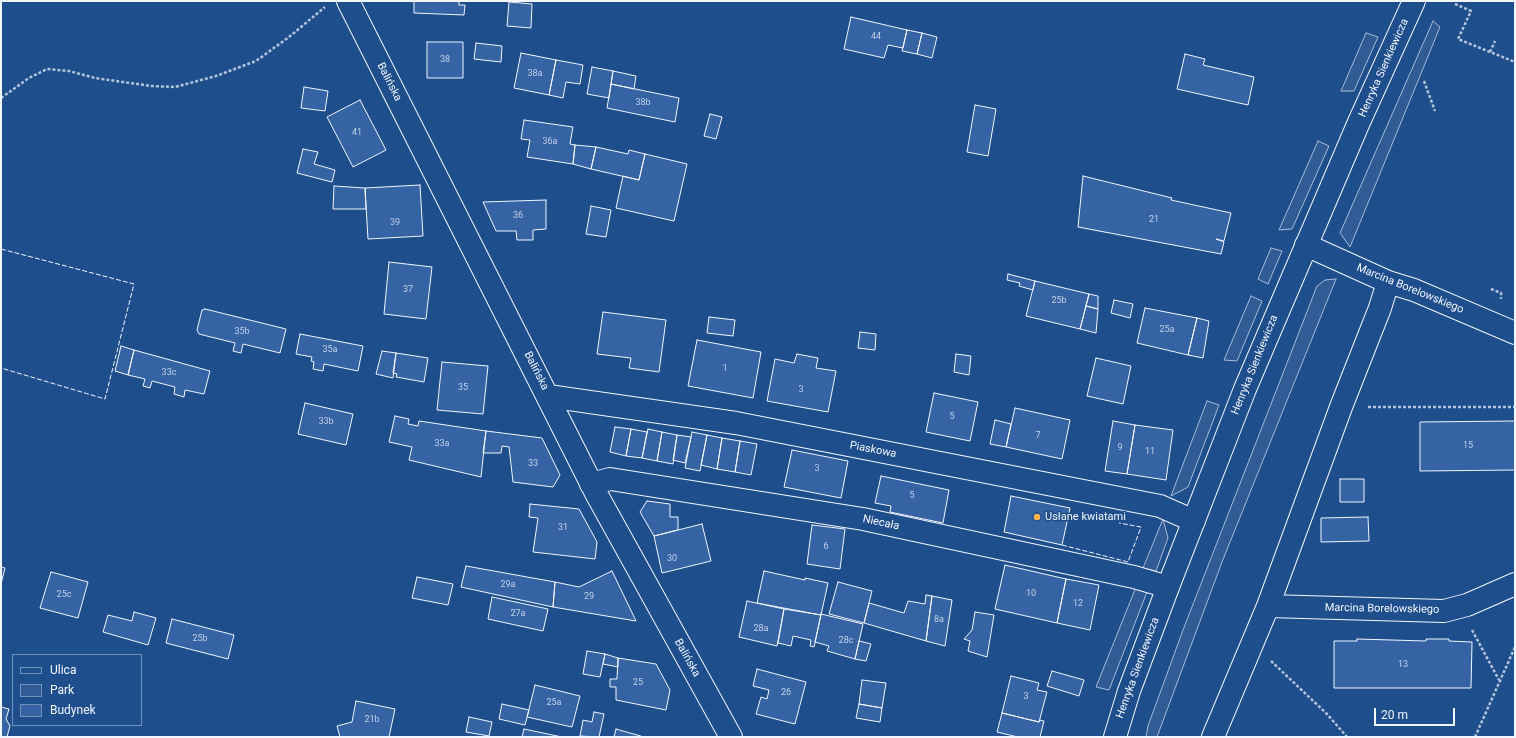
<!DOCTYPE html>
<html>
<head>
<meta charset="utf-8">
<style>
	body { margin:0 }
	#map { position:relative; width:1516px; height:738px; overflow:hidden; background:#1f4e8c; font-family:Roboto,sans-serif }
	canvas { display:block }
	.frame { position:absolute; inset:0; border:2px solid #f2f6ff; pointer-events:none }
	.legend { position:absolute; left:12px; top:654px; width:130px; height:72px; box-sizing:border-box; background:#1f4e8c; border:1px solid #7391ba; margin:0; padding:5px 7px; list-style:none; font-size:12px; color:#f2f6ff }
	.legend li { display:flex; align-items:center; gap:8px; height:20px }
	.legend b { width:20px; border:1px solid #7391ba }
	.scale { position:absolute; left:1374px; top:708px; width:81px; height:18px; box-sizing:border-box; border:2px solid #f2f6ff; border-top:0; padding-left:5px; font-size:12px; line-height:14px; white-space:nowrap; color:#f2f6ff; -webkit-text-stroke:3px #1f4e8c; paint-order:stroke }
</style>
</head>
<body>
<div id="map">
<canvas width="1516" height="738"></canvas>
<div class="frame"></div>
<ul class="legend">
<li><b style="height:5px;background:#1f4e8c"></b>Ulica</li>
<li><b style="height:11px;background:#305b95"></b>Park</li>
<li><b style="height:11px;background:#3563a3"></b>Budynek</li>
</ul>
<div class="scale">20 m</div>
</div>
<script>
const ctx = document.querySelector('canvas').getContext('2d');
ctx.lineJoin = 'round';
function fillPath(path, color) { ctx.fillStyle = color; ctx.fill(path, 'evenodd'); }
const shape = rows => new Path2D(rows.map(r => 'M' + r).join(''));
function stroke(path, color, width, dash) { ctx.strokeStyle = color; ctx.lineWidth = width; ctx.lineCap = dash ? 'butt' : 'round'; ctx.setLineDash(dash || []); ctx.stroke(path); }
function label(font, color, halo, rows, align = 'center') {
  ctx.font = font + ' Roboto,sans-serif'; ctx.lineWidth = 3; ctx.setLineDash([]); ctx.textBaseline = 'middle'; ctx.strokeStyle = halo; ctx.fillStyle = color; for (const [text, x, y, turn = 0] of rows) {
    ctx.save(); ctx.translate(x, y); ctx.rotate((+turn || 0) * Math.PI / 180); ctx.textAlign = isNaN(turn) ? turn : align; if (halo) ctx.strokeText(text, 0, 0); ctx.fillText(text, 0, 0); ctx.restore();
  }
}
const green = shape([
	[1433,21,1440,27,1350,247,1340,233,1433,21],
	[1366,33,1378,37,1354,91,1341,91,1366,33],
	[1318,141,1329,146,1292,229,1279,230,1318,141],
	[1271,248,1282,251,1268,284,1258,279,1271,248],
	[1336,279,1222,562,1157,737,1146,737,1148,726,1183,630,1317,286,1325,280,1336,279],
	[1251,296,1262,301,1237,361,1224,360,1251,296],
	[1207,401,1219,405,1188,487,1171,496,1207,401],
	[1163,519,1168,538,1156,571,1143,568,1163,519],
	[1136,587,1147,592,1109,690,1096,687,1136,587]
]);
const building = shape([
	[414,1,459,1,459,5,465,5,464,15,414,13,414,1],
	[509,2,532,4,531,28,507,26,509,2],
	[851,17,907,30,903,48,888,45,884,58,844,49,851,17],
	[907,30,922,33,917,54,902,51,907,30],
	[922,33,937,37,932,58,917,54,922,33],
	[427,42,463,42,463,78,427,78,427,42],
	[476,43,502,46,501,62,474,59,476,43],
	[521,53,556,60,549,95,514,88,521,53],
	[1185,54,1205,59,1203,65,1254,77,1248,105,1177,89,1185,54],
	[556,60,583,65,580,84,566,82,563,98,549,95,556,60],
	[592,67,613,71,609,98,587,94,592,67],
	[613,71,636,76,634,89,611,84,613,71],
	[611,84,679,98,675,122,607,108,611,84],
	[304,87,328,91,325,111,301,108,304,87],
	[360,100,386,150,353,167,327,117,360,100],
	[975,105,996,109,988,156,967,152,975,105],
	[710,114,722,117,716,139,704,136,710,114],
	[524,120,573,127,570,144,575,145,573,164,527,157,530,140,521,139,524,120],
	[575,145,596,147,591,169,573,164,575,145],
	[596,147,628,154,629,150,645,154,639,180,591,169,596,147],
	[303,149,318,152,314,164,335,170,332,182,297,173,303,149],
	[645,154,687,164,674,221,616,208,623,176,639,180,645,154],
	[1083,176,1172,198,1171,200,1231,213,1224,241,1216,239,1224,242,1221,254,1078,227,1083,176],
	[420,185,423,236,368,239,365,188,420,185],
	[334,186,365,188,366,209,333,209,334,186],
	[546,200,546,229,533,230,533,240,517,240,516,231,496,231,483,202,546,200],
	[591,206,611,210,606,237,586,234,591,206],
	[389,262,432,267,426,319,384,314,389,262],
	[1008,274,1035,281,1033,290,1019,286,1020,283,1007,280,1008,274],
	[1035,281,1089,294,1080,329,1026,316,1035,281],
	[1089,294,1098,296,1098,309,1086,306,1089,294],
	[1114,300,1133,304,1130,318,1111,313,1114,300],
	[1086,306,1098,309,1096,333,1080,329,1086,306],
	[1145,308,1197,318,1188,355,1137,343,1145,308],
	[205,309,286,329,280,353,243,344,241,353,233,351,235,343,199,334,197,330,202,310,205,309],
	[603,312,666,320,659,372,629,368,631,358,597,354,603,312],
	[709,317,735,320,733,336,707,333,709,317],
	[1197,318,1209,321,1203,358,1188,355,1197,318],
	[860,332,876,334,875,350,858,348,860,332],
	[300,334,363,346,358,371,324,364,323,371,313,369,314,362,311,361,312,357,296,354,300,334],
	[697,340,761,352,753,398,688,386,697,340],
	[121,346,134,350,128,375,115,371,121,346],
	[134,350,210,371,204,394,185,390,184,397,174,394,175,387,152,381,150,388,143,386,145,379,128,375,134,350],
	[382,351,396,353,393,378,376,374,382,351],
	[396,353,428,358,424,382,396,377,397,374,393,373,396,353],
	[797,354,818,358,816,368,836,371,828,412,767,401,775,359,794,363,797,354],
	[956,354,971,356,969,375,954,372,956,354],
	[1096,358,1131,366,1123,404,1087,396,1096,358],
	[442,362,488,366,483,414,437,410,442,362],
	[934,393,978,402,970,441,926,432,934,393],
	[305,403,353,414,346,445,298,434,305,403],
	[1015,408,1070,420,1062,459,1006,447,1015,408],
	[395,416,409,419,408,424,418,426,419,421,486,431,481,477,409,460,412,447,389,442,395,416],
	[995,420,1011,424,1006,447,990,444,995,420],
	[1113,421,1135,425,1127,474,1105,471,1113,421],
	[1515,421,1515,470,1420,471,1420,422,1515,421],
	[1135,425,1173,430,1166,480,1127,474,1135,425],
	[615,427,631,429,626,456,610,452,615,427],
	[631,429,647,432,642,458,626,456,631,429],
	[648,429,662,432,657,461,642,458,648,429],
	[486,431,542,438,560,475,553,487,513,482,509,447,502,446,501,453,483,453,486,431],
	[662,432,677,435,673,464,657,461,662,432],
	[692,432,707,435,700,471,685,468,692,432],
	[677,435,691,437,685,463,673,460,677,435],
	[707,435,722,438,717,469,701,465,707,435],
	[722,438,740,441,735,472,717,469,722,438],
	[740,441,757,444,751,475,735,472,740,441],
	[792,450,848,461,841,498,784,487,792,450],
	[881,476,949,490,943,523,890,512,891,506,875,503,881,476],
	[1340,479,1364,479,1364,502,1340,502,1340,479],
	[1011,496,1070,508,1062,545,1004,532,1011,496],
	[647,501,670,504,670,517,678,517,678,530,654,536,640,512,647,501],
	[530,504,579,509,597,542,595,559,533,552,538,518,529,517,530,504],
	[1368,517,1369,541,1321,542,1321,518,1368,517],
	[702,524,711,561,662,573,654,536,702,524],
	[812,525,845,529,840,569,807,564,812,525],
	[1005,565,1066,579,1057,623,995,609,1005,565],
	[466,566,555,582,553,607,461,587,466,566],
	[1,567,5,568,1,584,1,567],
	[612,571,636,621,553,607,555,582,579,587,612,571],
	[764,571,805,580,805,578,828,583,821,615,757,603,764,571],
	[51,572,88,582,78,618,40,608,51,572],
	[417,577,453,584,448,605,412,598,417,577],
	[1066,579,1099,585,1090,630,1057,623,1066,579],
	[838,582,872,591,864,623,829,614,838,582],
	[926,595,932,596,926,641,864,623,869,603,904,613,908,601,925,604,926,595],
	[932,596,952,600,945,646,926,641,932,596],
	[492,597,548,609,543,631,488,619,492,597],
	[747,601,784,609,777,646,739,637,747,601],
	[784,609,821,615,814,647,810,646,811,640,793,636,791,646,778,643,784,609],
	[134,612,156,618,148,645,103,632,108,615,132,621,134,612],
	[975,612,994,615,987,657,968,651,970,641,964,639,972,630,975,612],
	[821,614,863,624,855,659,827,651,829,646,815,642,821,614],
	[172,619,234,635,228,659,166,643,172,619],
	[1357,639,1426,641,1426,639,1449,639,1449,641,1472,642,1471,688,1334,688,1334,641,1357,641,1357,639],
	[859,641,871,644,866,661,855,659,859,641],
	[587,651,605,654,600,677,583,674,587,651],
	[605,654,618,658,618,667,603,664,605,654],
	[618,658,656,664,670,690,666,710,616,700,616,687,610,687,610,679,617,679,618,658],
	[757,669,806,682,795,724,756,714,761,697,767,699,769,690,753,686,757,669],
	[1052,671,1084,680,1079,696,1047,686,1052,671],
	[1011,676,1039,683,1037,690,1047,692,1039,722,1002,713,1011,676],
	[862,680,886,683,882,708,859,704,862,680],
	[535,685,580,696,572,727,527,717,535,685],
	[356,701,395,709,389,737,340,737,337,726,352,722,356,701],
	[502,704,529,710,525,725,499,719,502,704],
	[859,704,882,708,880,722,856,718,859,704],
	[1,707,9,709,6,719,10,726,7,737,1,737,1,707],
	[594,712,604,714,599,737,580,736,583,720,592,722,594,712],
	[1002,713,1039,722,1040,720,1044,721,1040,737,1018,737,997,732,1002,713],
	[469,717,492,722,489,736,466,732,469,717],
	[524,729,562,737,522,737,524,729],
	[616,729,644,737,614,737,616,729]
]);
const path = shape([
	[1455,4,1471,11,1458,39,1515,62],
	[1490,52,1495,41],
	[1424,81,1435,111],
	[1,98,29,78,47,69,69,71,95,78,151,86,175,87,216,76,256,61,289,37,325,7],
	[1491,289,1501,293,1501,299],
	[1368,407,1515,407],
	[1472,630,1499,680],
	[1271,661,1327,714,1347,737],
	[1475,737,1515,647]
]);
const minor = shape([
	[1306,245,1388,282,1414,290,1515,333],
	[548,396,736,423,1160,506,1194,521],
	[591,484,610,479,863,519,1134,577,1168,587],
	[1268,606,1444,611,1467,605,1515,584],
	[1213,737,1268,606,1341,407,1380,308,1388,282]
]);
const tertiary = shape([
	[348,1,597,495,731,737],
	[1115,737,1129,691,1168,587,1245,389,1359,122,1414,1]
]);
const fence = shape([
	[1,249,134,284,105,399,1,368],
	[1062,545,1128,562,1141,527,1119,523]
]);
const markers = [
	[1037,517,4,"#ffb74d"]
];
const numberNames = [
	["44",876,37],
	["38",445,60],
	["38a",535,74],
	["38b",643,103],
	["41",357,133],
	["36a",550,142],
	["36",518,216],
	["21",1154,220],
	["39",395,223],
	["37",408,290],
	["25b",1059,301],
	["25a",1167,330],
	["35b",242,332],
	["35a",330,350],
	["1",725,369],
	["33c",169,373],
	["35",463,388],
	["3",801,390],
	["5",952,417],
	["33b",326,422],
	["7",1038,436],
	["33a",442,444],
	["15",1468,446],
	["9",1120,448],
	["11",1150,452],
	["33",533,464],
	["3",817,469],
	["5",912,496],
	["31",563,528],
	["6",826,547],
	["30",672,559],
	["29a",508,585],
	["10",1031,594],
	["25c",64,595],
	["29",589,597],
	["12",1078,604],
	["27a",518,614],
	["8a",939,620],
	["28a",761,629],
	["25b",200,639],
	["28c",846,641],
	["13",1403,665],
	["25",638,683],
	["26",786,693],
	["3",1026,697],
	["25a",554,703],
	["21b",372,720]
];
const streetNames = [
	["Henryka Sienkiewicza",1384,68,-66],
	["Balińska",389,82,63],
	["Marcina Borelowskiego",1410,289,22],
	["Henryka Sienkiewicza",1255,365,-68],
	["Balińska",536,371,63],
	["Piaskowa",873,450,11],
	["Niecała",881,523,12],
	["Marcina Borelowskiego",1382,609,1],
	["Balińska",687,658,61],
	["Henryka Sienkiewicza",1138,668,-70]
];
const poiNames = [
	["Usłane kwiatami",1045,517]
];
fillPath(green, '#305b95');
stroke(green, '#a8bbd7', 1);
fillPath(building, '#3563a3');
stroke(building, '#f2f6ff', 1);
stroke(minor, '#f2f6ff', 24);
stroke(tertiary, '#f2f6ff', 24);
stroke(path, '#b3c4dc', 2.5, [3, 2]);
stroke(minor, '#1f4e8c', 22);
stroke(tertiary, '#1f4e8c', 22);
stroke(fence, '#f2f6ff', 1, [5, 2]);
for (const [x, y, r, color] of markers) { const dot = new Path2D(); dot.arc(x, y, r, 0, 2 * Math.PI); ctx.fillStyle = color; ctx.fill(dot); stroke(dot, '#1f4e8c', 1.5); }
label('9px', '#c3d1e8', null, numberNames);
label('11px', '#f2f6ff', '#1f4e8c', streetNames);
label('11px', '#f2f6ff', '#1f4e8c', poiNames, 'left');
</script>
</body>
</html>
